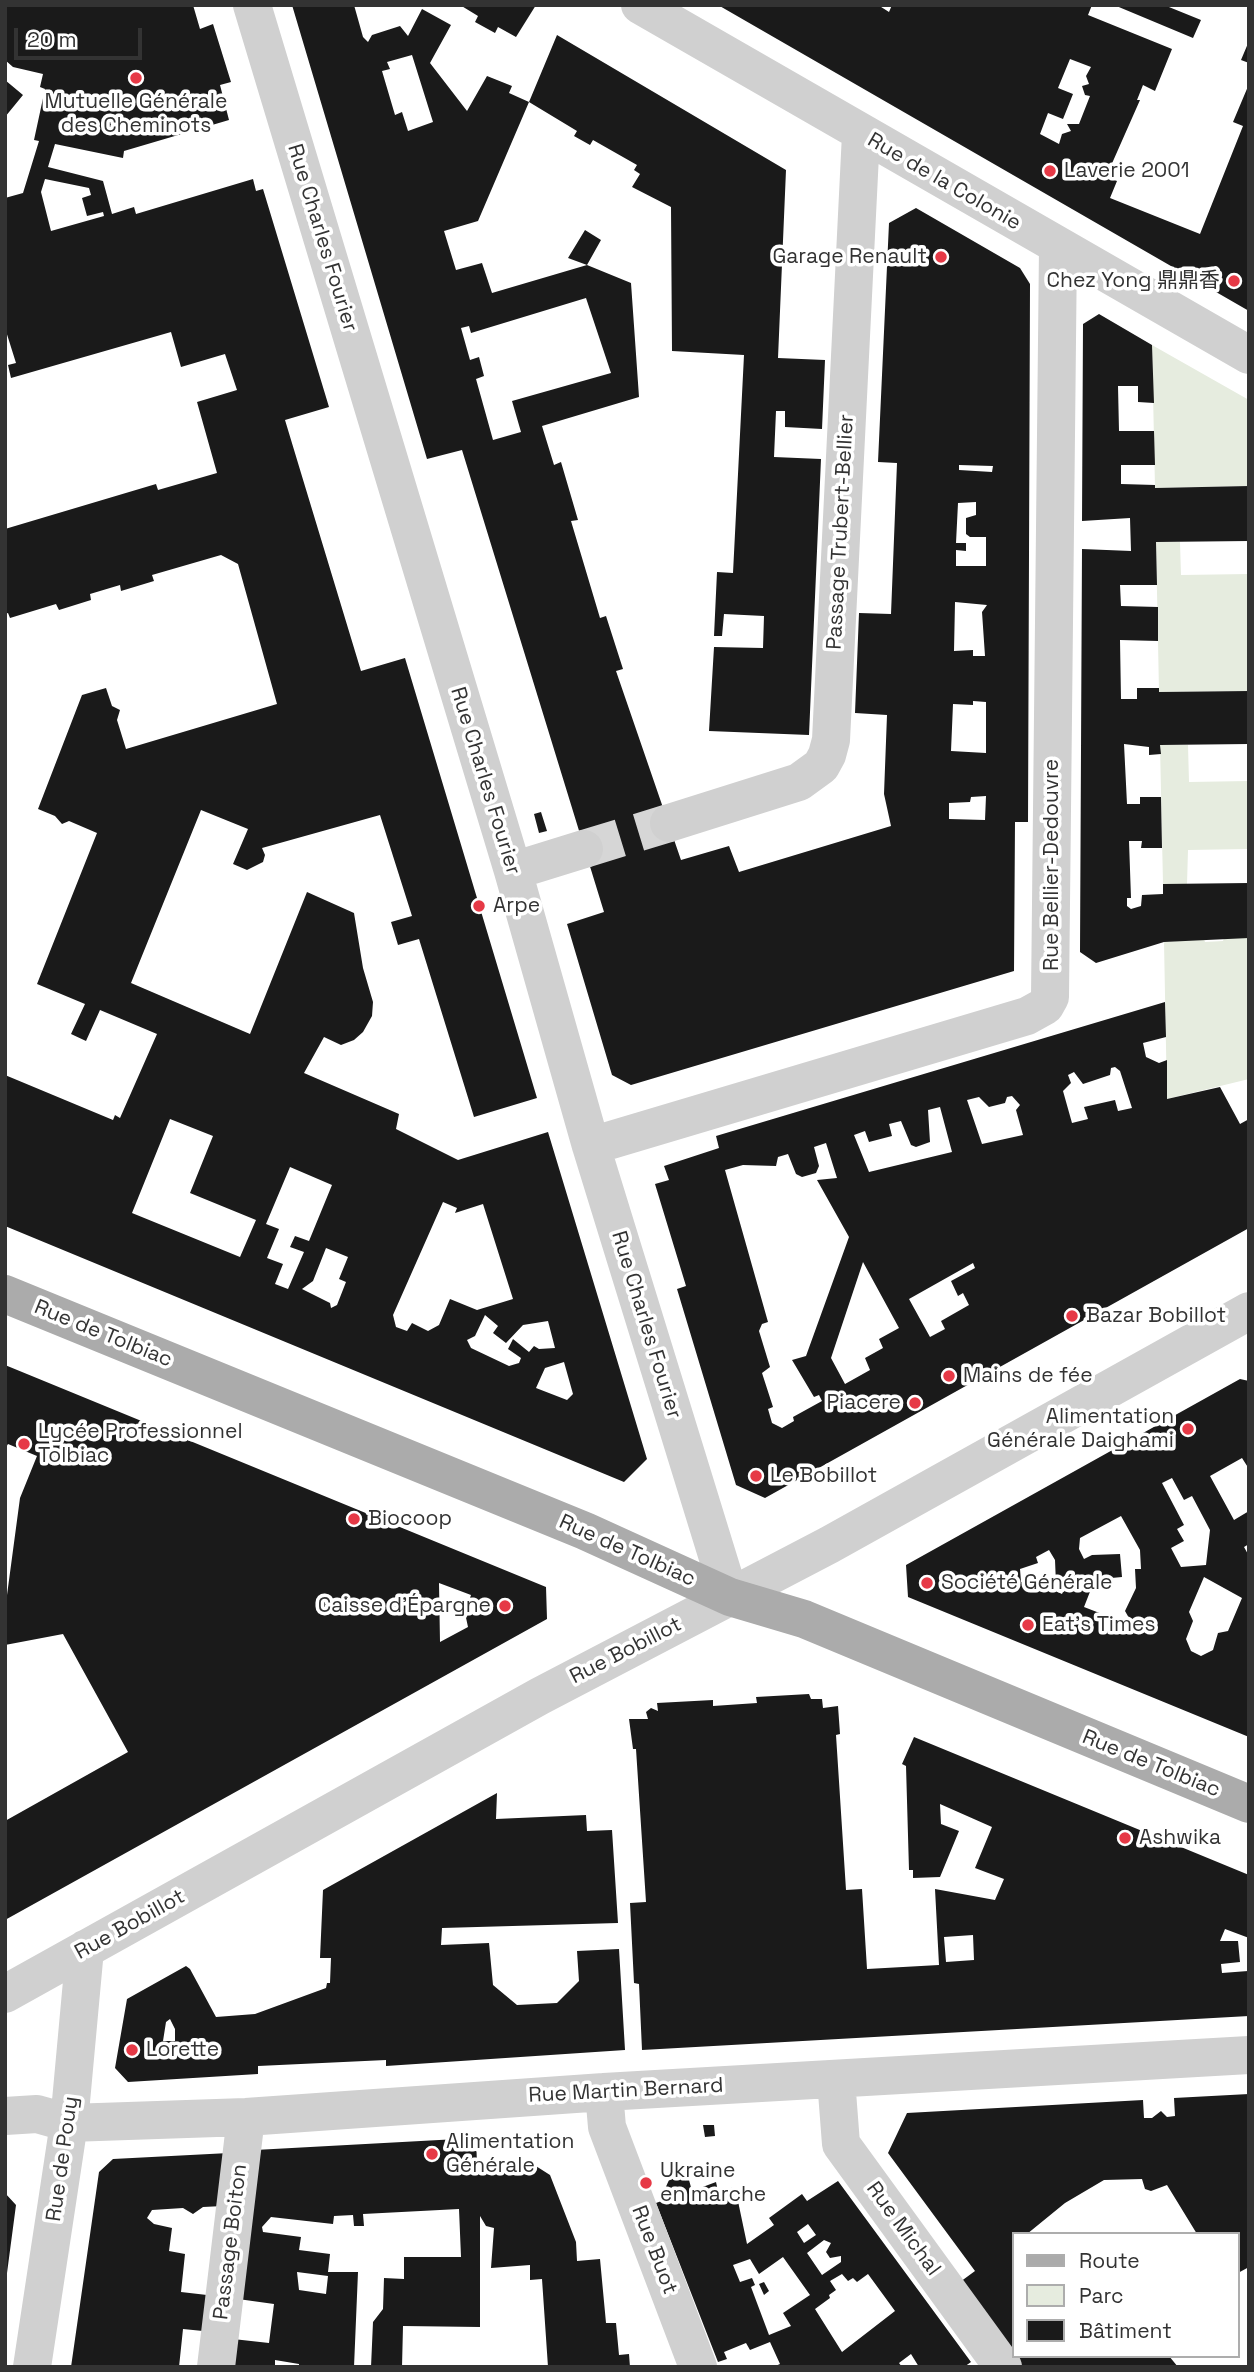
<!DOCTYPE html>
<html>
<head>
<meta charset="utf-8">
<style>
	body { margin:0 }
	#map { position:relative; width:1254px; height:2372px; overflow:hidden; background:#fff; font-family:"Space Grotesk",sans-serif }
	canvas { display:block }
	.frame { position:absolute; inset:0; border:7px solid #333; pointer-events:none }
	.legend { position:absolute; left:1012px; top:2232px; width:228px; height:126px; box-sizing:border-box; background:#fff; border:2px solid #adadad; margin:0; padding:9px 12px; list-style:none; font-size:21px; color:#333 }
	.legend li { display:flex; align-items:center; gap:14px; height:35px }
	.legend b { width:35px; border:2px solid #adadad }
	.scale { position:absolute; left:14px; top:28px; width:128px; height:32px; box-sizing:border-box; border:4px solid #333; border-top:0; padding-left:9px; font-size:21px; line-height:24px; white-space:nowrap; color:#333; -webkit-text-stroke:5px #fff; paint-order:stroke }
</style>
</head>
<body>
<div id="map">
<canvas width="1254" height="2372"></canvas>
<div class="frame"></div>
<ul class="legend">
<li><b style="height:9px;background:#ababab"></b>Route</li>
<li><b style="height:19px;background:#e6ecdf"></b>Parc</li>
<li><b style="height:19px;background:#1a1a1a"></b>Bâtiment</li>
</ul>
<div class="scale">20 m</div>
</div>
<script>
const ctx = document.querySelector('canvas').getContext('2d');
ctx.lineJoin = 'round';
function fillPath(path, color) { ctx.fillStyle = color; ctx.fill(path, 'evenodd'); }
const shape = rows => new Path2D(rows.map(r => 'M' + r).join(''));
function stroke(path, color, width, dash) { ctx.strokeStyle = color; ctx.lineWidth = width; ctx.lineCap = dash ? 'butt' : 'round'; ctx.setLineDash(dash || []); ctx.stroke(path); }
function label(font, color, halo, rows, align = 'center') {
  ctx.font = font + ' "Space Grotesk","Noto Sans SC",sans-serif'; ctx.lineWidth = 7; ctx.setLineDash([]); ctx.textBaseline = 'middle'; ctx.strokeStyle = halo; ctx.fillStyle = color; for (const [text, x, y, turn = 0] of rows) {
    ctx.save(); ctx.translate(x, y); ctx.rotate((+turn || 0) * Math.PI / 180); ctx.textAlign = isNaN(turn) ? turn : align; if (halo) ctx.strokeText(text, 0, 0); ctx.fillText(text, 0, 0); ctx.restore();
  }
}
const green = shape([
	[1152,345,1249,400,1249,486,1155,488],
	[1156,542,1180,542,1181,575,1249,574,1249,691,1159,692],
	[1160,745,1188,745,1189,782,1249,781,1249,849,1188,850,1187,884,1163,884],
	[1224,938,1249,938,1249,1079,1167,1099,1164,942,1204,939,1205,942,1223,941]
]);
const building = shape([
	[5,5,193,5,200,29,213,24,231,82,220,85,229,120,124,151,123,158,55,144,48,167,103,181,112,214,134,207,136,214,253,179,256,191,263,189,329,407,285,420,301,473,361,671,405,658,537,1098,474,1117,419,939,398,945,391,922,412,916,380,815,262,848,265,855,263,862,247,870,233,864,248,829,201,810,131,983,250,1034,307,892,354,913,363,968,373,1002,372,1016,363,1032,354,1040,341,1045,324,1037,304,1073,399,1114,396,1129,458,1160,548,1132,647,1459,624,1482,5,1226,5,1075,113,1120,115,1115,120,1118,157,1034,100,1010,86,1041,71,1034,85,1004,37,984,97,833,69,821,62,824,55,816,38,809,82,695,106,688,112,706,120,710,117,720,126,749,277,704,238,564,221,555,152,575,154,581,121,591,120,585,90,594,91,600,59,610,56,604,10,618,8,613,5,614,5,529,156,484,158,490,217,473,197,402,237,390,225,354,181,367,171,332,11,378,8,365,16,363,5,328,5,198,23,193,39,141,34,140,45,89,40,87,43,74,13,67,5,60],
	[45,179,89,188,91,195,82,198,87,216,103,212,104,216,51,231,41,192],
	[170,1119,213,1136,190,1193,256,1220,240,1257,132,1213],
	[290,1167,332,1185,309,1241,295,1236,290,1247,304,1252,288,1289,275,1284,283,1264,267,1258,279,1229,266,1224],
	[443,1202,457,1208,455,1213,483,1204,513,1299,477,1310,450,1299,439,1325,428,1331,412,1323,407,1331,396,1327,393,1315],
	[326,1248,348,1257,339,1279,346,1282,337,1305,331,1308,330,1303,302,1289,313,1281],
	[485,1315,498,1326,493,1333,506,1343,523,1325,548,1321,555,1348,539,1349,534,1346,529,1352,513,1339,508,1349,521,1358,519,1363,509,1366,471,1348,467,1340,475,1336],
	[564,1362,573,1394,567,1400,536,1388,545,1368],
	[292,5,354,5,363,37,368,42,372,35,400,26,408,36,422,9,451,25,430,63,467,111,487,76,512,86,509,93,529,102,557,35,786,170,778,358,825,360,822,429,785,427,785,411,776,411,774,457,821,459,809,735,709,731,714,647,763,648,764,616,724,614,722,636,714,636,717,572,733,573,744,355,672,351,671,207,632,187,640,174,634,170,637,165,593,140,590,145,574,136,577,131,529,102,478,221,444,231,456,270,482,263,492,293,587,265,631,283,639,397,542,426,554,465,561,462,578,520,571,521,600,618,606,616,623,669,616,671,681,860,729,846,739,872,891,826,884,794,887,715,855,713,859,613,891,614,897,463,878,462,889,223,916,208,1020,268,1030,284,1028,822,1015,822,1014,971,631,1085,612,1075,567,924,604,912,462,450,427,459],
	[412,55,433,122,408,131,402,112,395,115,382,71,390,69,387,62],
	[586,298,611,373,512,401,521,432,493,440,476,379,484,376,479,357,470,360,461,328,469,326,471,333],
	[959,465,993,466,992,472,959,470],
	[976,502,976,515,966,518,966,534,970,537,986,537,986,566,956,566,956,550,966,551,966,543,956,543,958,503],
	[955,602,987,605,982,612,985,656,973,656,973,650,954,651],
	[973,701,986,702,986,753,951,751,953,704,973,705],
	[986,796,985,820,949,819,949,803,970,802,971,797],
	[460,5,536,5,516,37,498,27,495,33,475,22,478,16],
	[718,5,878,5,889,12,892,5,1092,5,1088,15,1172,49,1155,91,1143,85,1137,100,1140,100,1106,177,1117,181,1110,198,1200,234,1243,126,1233,122,1249,84,1249,311],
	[1070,59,1091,67,1086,76,1089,84,1082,86,1085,95,1090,96,1079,124,1067,124,1071,131,1062,134,1059,144,1040,134,1048,113,1063,119,1073,94,1058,88],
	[1114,5,1164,5,1201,20,1193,38],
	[1249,41,1249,63,1241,60],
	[5,80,23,95,5,117],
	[585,230,601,240,587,265,568,258],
	[1099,314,1152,345,1154,403,1138,402,1138,386,1118,386,1119,431,1154,431,1155,465,1121,465,1121,484,1155,485,1155,488,1249,486,1249,541,1156,542,1157,585,1120,585,1121,606,1158,607,1158,641,1120,640,1121,699,1137,699,1137,688,1159,688,1159,692,1249,691,1249,744,1160,745,1161,754,1149,755,1149,747,1124,744,1127,804,1140,804,1140,797,1161,797,1162,848,1141,848,1142,841,1129,841,1131,898,1127,898,1127,906,1131,909,1141,906,1142,895,1163,894,1163,884,1249,883,1249,938,1164,942,1096,963,1080,952,1082,549,1131,551,1130,518,1082,521,1083,324],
	[541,812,547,831,539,833,534,814],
	[1165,1002,1166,1037,1143,1043,1146,1057,1159,1063,1167,1060,1167,1099,1220,1087,1240,1124,1249,1119,1249,1228,765,1498,736,1485,677,1289,686,1286,655,1184,669,1180,664,1166,719,1148,716,1136],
	[1115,1067,1120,1071,1132,1108,1118,1111,1115,1100,1084,1107,1088,1119,1072,1123,1063,1091,1071,1083,1068,1075,1074,1072,1083,1084,1110,1075,1111,1068],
	[1012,1096,1020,1105,1016,1110,1023,1135,982,1144,967,1100,979,1097,989,1107,1005,1103,1007,1097],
	[940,1107,952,1152,869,1172,854,1135,865,1131,869,1142,892,1136,889,1124,901,1121,911,1145,916,1147,930,1142,928,1110],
	[826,1143,837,1178,817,1180,849,1237,806,1356,792,1360,814,1397,819,1395,822,1401,793,1417,794,1421,782,1428,772,1423,768,1409,773,1407,762,1373,770,1367,759,1331,762,1324,768,1322,725,1170,743,1165,776,1166,778,1157,788,1154,796,1174,802,1177,816,1173,819,1166,814,1147],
	[863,1262,899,1328,879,1339,883,1348,865,1358,870,1370,845,1384,831,1358],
	[973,1263,975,1268,951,1281,958,1296,963,1293,969,1305,941,1321,945,1329,930,1337,909,1299],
	[5,1365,546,1587,547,1619,5,1920,5,1821,128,1752,63,1634,5,1645,5,1610,20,1498,37,1456,8,1444,5,1449],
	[439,1583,471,1595,465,1613,468,1627,440,1642],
	[1240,1379,1249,1381,1249,1469,1242,1458,1210,1476,1234,1520,1249,1511,1249,1544,1244,1547,1249,1556,1249,1737,908,1597,906,1565],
	[1172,1478,1184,1500,1192,1496,1210,1530,1206,1565,1181,1567,1171,1548,1184,1541,1177,1529,1184,1525,1162,1483],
	[1121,1516,1140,1550,1141,1569,1135,1569,1136,1588,1125,1611,1129,1618,1117,1623,1115,1619,1084,1607,1093,1584,1090,1580,1122,1577,1120,1554,1092,1555,1084,1559,1079,1549,1080,1538],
	[1049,1550,1055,1560,1056,1584,1065,1587,1062,1594,1032,1580,1021,1582,1020,1569,1038,1563,1036,1557],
	[1204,1577,1242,1598,1228,1631,1218,1633,1213,1650,1201,1656,1191,1651,1186,1639,1193,1621,1189,1612],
	[809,1694,811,1699,822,1699,823,1708,838,1706,840,1734,836,1735,846,1890,862,1889,867,1969,939,1965,935,1889,995,1900,1004,1879,975,1868,992,1827,940,1804,941,1824,959,1831,940,1877,913,1878,913,1870,909,1870,906,1766,902,1764,914,1737,1249,1875,1249,1938,1225,1929,1220,1941,1238,1941,1240,1962,1221,1964,1222,1973,1248,1971,1249,2016,642,2050,639,1984,634,1983,630,1903,646,1902,636,1749,633,1749,629,1719,648,1719,646,1712,651,1708,658,1711,657,1703,713,1700,713,1706,757,1703,756,1697],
	[973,1935,974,1960,946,1962,944,1937],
	[497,1793,496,1819,586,1815,587,1831,612,1830,618,1923,442,1928,441,1945,489,1943,493,1985,517,2005,557,2003,579,1981,577,1951,619,1949,625,2050,386,2066,386,2060,258,2066,258,2074,128,2082,115,2068,127,1999,186,1966,190,1969,216,2017,255,2014,326,1988,327,1983,330,1983,331,1958,320,1958,323,1890],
	[170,2019,175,2029,175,2041,163,2041,166,2022],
	[1249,2094,1249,2267,1238,2273,1238,2234,1197,2234,1167,2185,1151,2191,1145,2189,1142,2179,1104,2180,1065,2203,1027,2234,1014,2234,1014,2356,960,2282,975,2271,888,2153,907,2113,1143,2100,1144,2118,1152,2118,1161,2111,1167,2117,1175,2116,1174,2098],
	[703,2125,714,2125,715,2136,705,2137],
	[476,2138,477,2164,528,2161,550,2175,576,2242,577,2261,600,2259,606,2323,616,2323,619,2355,629,2354,630,2367,548,2367,542,2279,530,2280,530,2265,491,2268,494,2228,486,2226,480,2216,480,2327,403,2326,402,2367,371,2367,373,2322,383,2309,384,2278,404,2279,404,2257,461,2257,459,2209,363,2214,364,2226,354,2226,353,2215,334,2216,333,2224,271,2217,262,2227,263,2232,301,2237,299,2250,330,2254,328,2272,358,2272,354,2367,299,2367,299,2364,275,2360,275,2367,230,2367,233,2339,269,2343,274,2304,238,2299,255,2150],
	[297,2272,328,2276,326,2294,299,2290],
	[229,2153,223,2206,203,2207,193,2214,183,2208,152,2210,147,2218,154,2224,172,2228,169,2251,185,2254,181,2292,207,2295,203,2331,183,2329,179,2367,71,2367,99,2172,113,2159],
	[681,2176,689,2180,692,2191,716,2182,718,2191,735,2187,747,2244,774,2225,769,2218,802,2194,807,2201,838,2181,971,2362,964,2367,919,2367,911,2354,899,2363,902,2367,773,2367,780,2364,770,2342,750,2350,746,2343,724,2352,727,2359,718,2362,656,2203,667,2199,664,2191,669,2180],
	[808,2224,816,2235,804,2243,797,2232],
	[824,2240,831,2243,826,2252,830,2258,841,2256,841,2262,822,2275,807,2253],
	[783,2257,810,2295,783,2313,791,2326,769,2335,751,2287,755,2285,752,2278,740,2282,733,2265,750,2259,759,2274],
	[842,2274,848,2281,853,2278,857,2282,868,2274,895,2311,842,2352,815,2309,830,2298,829,2295,836,2290,830,2281],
	[5,2193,16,2205,7,2273,5,2272],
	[764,2282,769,2291,764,2295,759,2284],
	[1014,2356,1169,2356,1178,2367,1022,2367]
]);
const minorTunnel = shape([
	[584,849,669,823]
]);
const minor = shape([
	[252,5,513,871,591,1146,730,1597],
	[640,5,1249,355],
	[669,823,799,782,821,766,827,755,831,740,861,134],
	[513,871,584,849],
	[591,1146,1027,1016,1045,1006,1050,997,1058,247],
	[5,1994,540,1696,829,1545,1249,1311],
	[836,2079,841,2144,1003,2367],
	[604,2092,607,2127,698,2367],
	[5,2116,37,2114,69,2123,246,2117,604,2092,1249,2055],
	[32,2367,69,2123,85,1949],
	[216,2367,246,2117]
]);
const major = shape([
	[5,1294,585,1531,730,1597,804,1619,1249,1804]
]);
const markers = [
	[136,78,7,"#e63946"],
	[1050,171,7,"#e63946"],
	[941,257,7,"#e63946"],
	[1234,281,7,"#e63946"],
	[479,906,7,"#e63946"],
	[1072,1316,7,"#e63946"],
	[949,1376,7,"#e63946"],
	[915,1403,7,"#e63946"],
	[1188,1429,7,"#e63946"],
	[24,1444,7,"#e63946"],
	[756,1476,7,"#e63946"],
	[354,1519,7,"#e63946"],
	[927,1583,7,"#e63946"],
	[505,1606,7,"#e63946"],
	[1028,1625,7,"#e63946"],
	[1125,1838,7,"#e63946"],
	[132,2050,7,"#e63946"],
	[432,2154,7,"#e63946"],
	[646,2183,7,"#e63946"]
];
const poiNames = [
	["Mutuelle Générale",136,102,"center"],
	["des Cheminots",136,126,"center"],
	["Laverie 2001",1064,171],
	["Garage Renault",927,257,"right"],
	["Chez Yong 鼎鼎香",1220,281,"right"],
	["Arpe",493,906],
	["Bazar Bobillot",1086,1316],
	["Mains de fée",963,1376],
	["Piacere",901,1403,"right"],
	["Alimentation",1174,1417,"right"],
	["Générale Daighami",1174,1441,"right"],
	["Lycée Professionnel",38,1432],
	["Tolbiac",38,1456],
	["Le Bobillot",770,1476],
	["Biocoop",368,1519],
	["Société Générale",941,1583],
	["Caisse d'Épargne",491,1606,"right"],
	["Eat's Times",1042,1625],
	["Ashwika",1139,1838],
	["Lorette",146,2050],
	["Alimentation",446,2142],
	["Générale",446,2166],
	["Ukraine",660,2171],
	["en marche",660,2195]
];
const streetNames = [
	["Rue de la Colonie",944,182,30],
	["Rue Charles Fourier",322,238,73],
	["Passage Trubert-Bellier",841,532,-87],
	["Rue Charles Fourier",485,781,73],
	["Rue Bellier-Dedouvre",1052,865,-90],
	["Rue Charles Fourier",646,1325,73],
	["Rue de Tolbiac",103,1334,22],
	["Rue de Tolbiac",627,1551,24],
	["Rue Bobillot",626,1651,-27],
	["Rue de Tolbiac",1151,1764,22],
	["Rue Bobillot",130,1925,-29],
	["Rue Martin Bernard",626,2091,-3],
	["Rue de Pouy",63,2159,-82],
	["Rue Michal",903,2229,54],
	["Passage Boiton",231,2242,-83],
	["Rue Buot",654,2250,69]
];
fillPath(green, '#e6ecdf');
fillPath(building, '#1a1a1a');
stroke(minorTunnel, '#d6d6d6', 38, [38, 19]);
stroke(minor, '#d0d0d0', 38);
stroke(major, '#ababab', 38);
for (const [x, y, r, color] of markers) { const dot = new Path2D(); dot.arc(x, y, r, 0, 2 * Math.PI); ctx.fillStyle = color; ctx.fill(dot); stroke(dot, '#fff', 2.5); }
label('21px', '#333', '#fff', poiNames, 'left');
label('21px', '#333', '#fff', streetNames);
</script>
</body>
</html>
